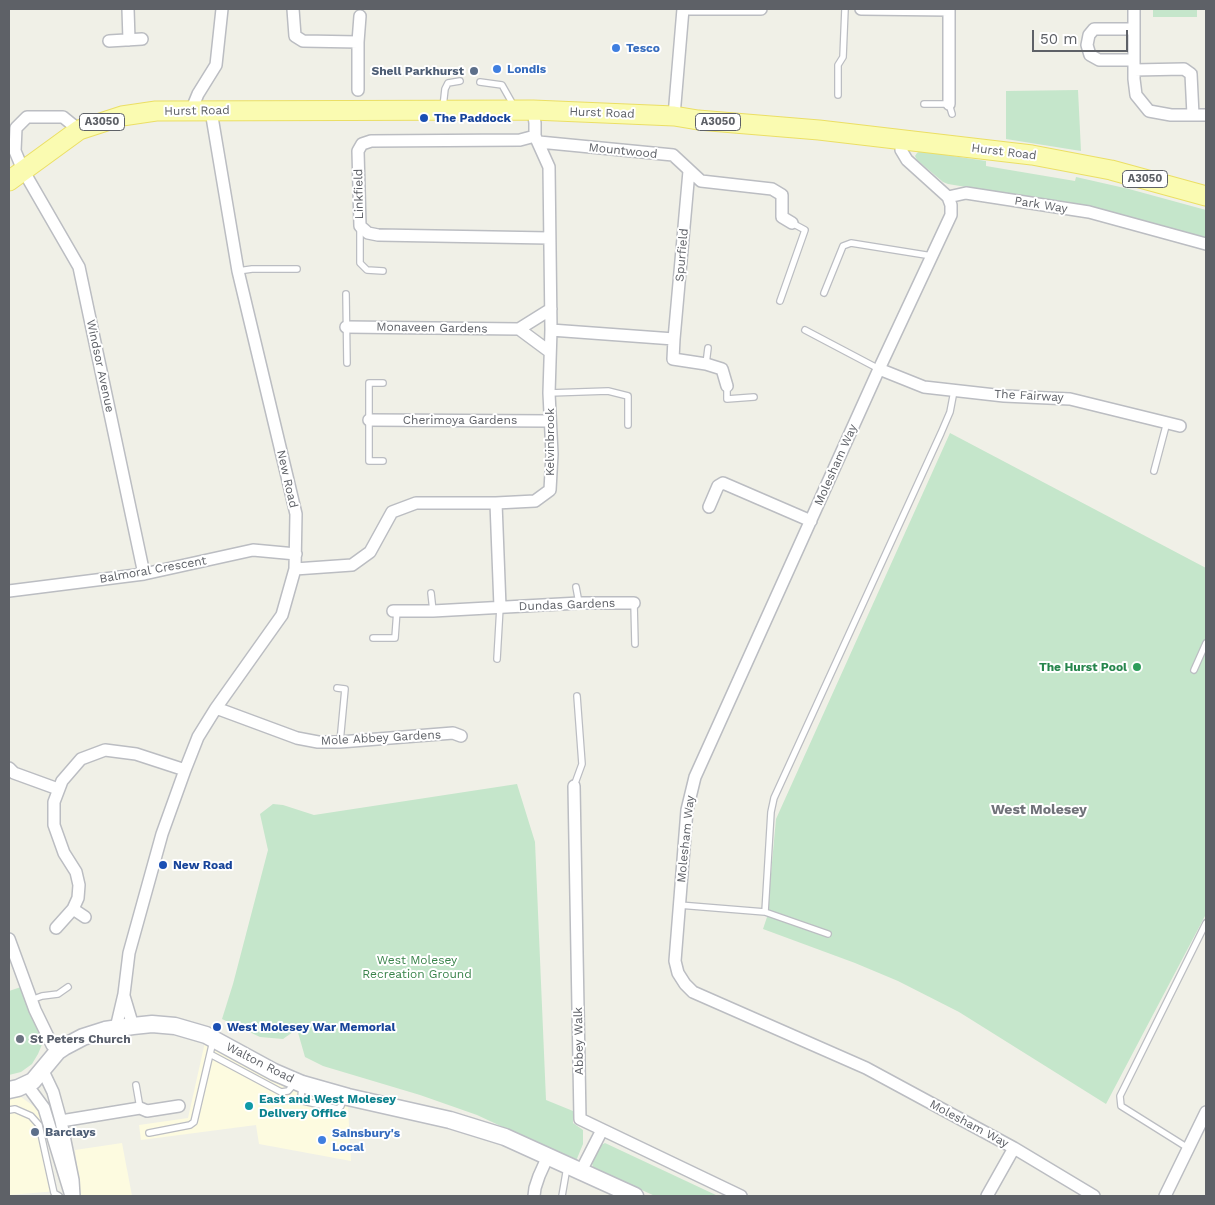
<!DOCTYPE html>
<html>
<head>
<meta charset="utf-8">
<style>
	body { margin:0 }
	#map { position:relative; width:1215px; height:1205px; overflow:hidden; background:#f0f0e7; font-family:"Work Sans",sans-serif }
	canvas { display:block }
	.frame { position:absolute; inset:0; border:10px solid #5e6167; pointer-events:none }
	.scale { position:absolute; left:1032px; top:30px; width:96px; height:22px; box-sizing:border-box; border:2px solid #5e6167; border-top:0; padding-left:6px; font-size:15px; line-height:18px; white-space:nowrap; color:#5e6167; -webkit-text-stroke:4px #fff; paint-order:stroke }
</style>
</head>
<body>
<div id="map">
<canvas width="1215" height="1205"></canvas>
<div class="frame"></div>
<div class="scale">50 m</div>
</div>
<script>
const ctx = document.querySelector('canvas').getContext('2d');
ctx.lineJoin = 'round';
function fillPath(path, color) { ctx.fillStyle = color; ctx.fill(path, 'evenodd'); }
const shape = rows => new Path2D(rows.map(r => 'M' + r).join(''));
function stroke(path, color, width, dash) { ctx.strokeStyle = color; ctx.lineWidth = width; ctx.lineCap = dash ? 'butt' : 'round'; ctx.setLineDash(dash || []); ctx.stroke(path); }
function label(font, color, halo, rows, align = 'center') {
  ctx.font = font + ' "Work Sans",sans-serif'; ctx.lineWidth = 4; ctx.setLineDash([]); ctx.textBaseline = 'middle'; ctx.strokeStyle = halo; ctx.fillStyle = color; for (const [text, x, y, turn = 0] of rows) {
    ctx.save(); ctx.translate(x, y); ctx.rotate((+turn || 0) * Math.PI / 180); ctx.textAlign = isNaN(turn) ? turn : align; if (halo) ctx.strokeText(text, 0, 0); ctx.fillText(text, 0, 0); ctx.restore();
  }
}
const commercial = shape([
	[205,1042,290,1090,348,1107,351,1161,259,1144,256,1125,141,1140,139,1125,188,1118],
	[21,1097,39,1110,57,1191,9,1195,9,1098],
	[122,1143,132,1196,81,1196,75,1150]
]);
const green = shape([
	[1153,9,1197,9,1197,17,1153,17],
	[1078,90,1081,151,1006,139,1006,91],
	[920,151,986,161,986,166,1075,181,1076,177,1129,189,1206,210,1206,238,1104,210,948,184,943,182,917,160,915,156,917,153],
	[950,433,1206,568,1206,914,1106,1104,959,1012,898,981,855,963,763,929,767,917,776,819],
	[517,784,535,842,546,1100,573,1111,573,1123,583,1130,583,1144,576,1161,477,1115,420,1095,323,1066,305,1057,297,1029,283,1039,260,1037,222,1019,233,984,268,850,260,814,273,804,283,805,314,815],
	[21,987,43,1042,38,1054,32,1064,21,1072,9,1075,9,991],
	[605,1143,718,1196,655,1196,593,1168,592,1163,599,1146]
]);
const lane = shape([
	[480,82,502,85,515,108],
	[838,95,838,65,843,57,845,9],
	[924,104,949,104,952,114],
	[443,107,445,89,448,83,460,81],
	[360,226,360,263,367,270,383,271],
	[238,271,252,269,297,269],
	[824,293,843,246,851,243,932,256],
	[346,294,347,363],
	[780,301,805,230,792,223],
	[805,330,879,369],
	[706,364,708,348],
	[727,386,727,399,754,397],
	[549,393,608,391,628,396,628,425],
	[383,461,369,461,369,383,383,383],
	[1154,471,1167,422],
	[576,587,579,603],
	[431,593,433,611],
	[634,603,635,644],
	[373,638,395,638,397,610],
	[497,659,500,607],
	[1194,670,1206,643],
	[337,688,345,689,340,742],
	[574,786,582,764,577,696],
	[679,905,765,912,771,812,774,798,941,433,950,412,954,391],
	[765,912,828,934],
	[31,1000,42,996,58,994,68,987],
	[210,1054,281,1092,288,1091,295,1083],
	[136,1085,140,1108],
	[302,1086,301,1097,303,1101,338,1109,341,1106,343,1097],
	[9,1110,15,1109,31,1116,39,1125,54,1193,59,1196],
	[149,1133,190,1125,194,1122,213,1041],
	[1188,1148,1121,1106,1120,1096,1206,923],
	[562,1196,567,1167]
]);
const street = shape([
	[128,9,129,40],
	[293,9,295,36,303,41,358,42],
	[683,9,761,9],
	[861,9,949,10],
	[949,9,949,104],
	[1134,9,1134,79,1136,95,1149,111,1171,115,1206,115],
	[109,41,142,39],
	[1134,60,1099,60,1090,55,1087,45,1089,35,1094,29,1134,29],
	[1134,70,1184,69,1191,74,1193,115],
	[358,90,358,42,360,16],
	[191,111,198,94,216,65,222,9],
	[674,116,683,9],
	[79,130,63,117,27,117,16,128,15,151,23,170,79,267,144,574],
	[535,136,520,140,371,141,362,144,358,151,360,226,368,233,378,235,549,238],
	[902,140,901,150,907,160,948,197,951,205,951,215,879,369,695,777,687,810,675,961,678,973,685,984,693,992,866,1068,1014,1148,1094,1196],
	[539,142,673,155,701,181,772,189,782,195,782,217,792,223],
	[948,197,966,193,1089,212,1206,244],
	[346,327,519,329,551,309],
	[519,329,550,352],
	[551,330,674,339,689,171],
	[674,339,673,359,706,364,722,369,727,386],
	[879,369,924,387,1004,396,1070,399,1180,426],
	[369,420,550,421],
	[496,503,500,607],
	[709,507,718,486,723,483,811,521],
	[295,569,352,565,370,552,392,512,416,503,496,503,535,501,550,490,552,454,549,393,551,330,549,167,535,136,535,123,533,110],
	[9,591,144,574,253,550,296,554],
	[393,611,433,611,579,603,634,603],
	[216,708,297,738,318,742,340,742,453,733,461,736],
	[9,768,14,773,58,789],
	[574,786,580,1119,741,1196],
	[73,909,85,917],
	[56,928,73,909,78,898,79,885,76,872,64,853,54,825,54,802,62,781,81,759,105,750,136,754,185,770],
	[9,939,35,1010,52,1045,58,1051],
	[124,996,133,1026],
	[116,1028,124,994,129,953,162,834,185,770,198,737,216,708,282,615,295,569,296,514,238,271,211,111],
	[43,1071,53,1092,61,1121,73,1180,74,1196],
	[27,1085,44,1108,71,1196],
	[61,1121,140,1108,147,1111,179,1106],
	[581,1171,602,1130],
	[534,1196,535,1188,539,1176,548,1156],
	[987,1196,1014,1148],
	[1165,1196,1206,1112]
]);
const secondary = shape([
	[9,1090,18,1088,33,1081,58,1051,64,1047,83,1037,105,1030,133,1026,152,1024,175,1026,206,1035,274,1072,302,1084,348,1097,450,1120,505,1137,635,1196]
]);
const primary = shape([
	[9,181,79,130,122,116,156,111,533,110,674,116,698,120,819,130,1032,155,1111,170,1206,196]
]);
const markers = [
	[616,48,5,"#3f7fe0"],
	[497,69,5,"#3f7fe0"],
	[474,71,5,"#5c6f8a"],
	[424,118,5,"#1a4fb4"],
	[1137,667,5,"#2e9e5b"],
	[163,865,5,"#1a4fb4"],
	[217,1027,5,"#1a4fb4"],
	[20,1039,5,"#6b7280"],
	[249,1106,5,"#0f9aa8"],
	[35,1132,5,"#5c6f8a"],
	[322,1140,5,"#3f7fe0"]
];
const shields = [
	[102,122,45],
	[718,122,45],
	[1145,179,45]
];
const shieldNames = [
	["A3050",102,122],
	["A3050",718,122],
	["A3050",1145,179]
];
const shopNames = [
	["Tesco",626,48],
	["Londis",507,69],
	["Sainsbury's",332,1133],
	["Local",332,1147]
];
const serviceNames = [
	["Shell Parkhurst",464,71],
	["Barclays",45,1132,"left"]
];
const streetNames = [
	["Hurst Road",197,111,-1],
	["Hurst Road",602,113,2],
	["Mountwood",623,151,6],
	["Hurst Road",1004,152,7],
	["Linkfield",359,194,-91],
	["Park Way",1041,205,9],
	["Spurfield",682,255,-85],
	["Monaveen Gardens",432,328,1],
	["Windsor Avenue",100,366,78],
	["The Fairway",1029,396,3],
	["Cherimoya Gardens",460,420],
	["Kelvinbrook",550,442,-90],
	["Molesham Way",836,465,-66],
	["New Road",287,479,77],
	["Balmoral Crescent",153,570,-10],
	["Dundas Gardens",567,605,-2],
	["Mole Abbey Gardens",381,738,-3],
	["Molesham Way",686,839,-84],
	["Abbey Walk",579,1041,-91],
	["Walton Road",260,1063,27],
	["Molesham Way",969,1124,28]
];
const transitNames = [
	["The Paddock",434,118],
	["New Road",173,865],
	["West Molesey War Memorial",227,1027]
];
const leisureNames = [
	["The Hurst Pool",1127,667]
];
const parkNames = [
	["West Molesey",417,960],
	["Recreation Ground",417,974]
];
const worshipNames = [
	["St Peters Church",30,1039]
];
const cultureNames = [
	["East and West Molesey",259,1099],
	["Delivery Office",259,1113]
];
const neighbourhoodNames = [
	["West Molesey",1039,810]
];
fillPath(commercial, '#fdfbe0');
fillPath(green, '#c5e6cb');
stroke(lane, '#bbbdc2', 8);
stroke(street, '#bbbdc2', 14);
stroke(secondary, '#bcbec4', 19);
stroke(primary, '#ebdf65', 21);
stroke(lane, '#fff', 5.5);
stroke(street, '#fff', 11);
stroke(secondary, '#fff', 16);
stroke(primary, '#fafbb1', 19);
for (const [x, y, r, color] of markers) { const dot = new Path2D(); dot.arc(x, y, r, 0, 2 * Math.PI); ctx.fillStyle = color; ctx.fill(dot); stroke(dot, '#fff', 2); }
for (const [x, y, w] of shields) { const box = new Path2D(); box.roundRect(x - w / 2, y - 8.5, w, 17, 4); ctx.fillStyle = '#fff'; ctx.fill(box); stroke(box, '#5e6167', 1); }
label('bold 11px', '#5e6167', null, shieldNames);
label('bold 12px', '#366cbe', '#fff', shopNames, 'left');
label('bold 12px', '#4e5e75', '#fff', serviceNames, 'right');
label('12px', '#5e6167', '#fff', streetNames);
label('bold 12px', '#164399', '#fff', transitNames, 'left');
label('bold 12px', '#27864d', '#fff', leisureNames, 'right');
label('12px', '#39834a', '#fff', parkNames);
label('bold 12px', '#5b616d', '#fff', worshipNames, 'left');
label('bold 12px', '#0d838f', '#fff', cultureNames, 'left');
label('bold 14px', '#707279', '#fff', neighbourhoodNames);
</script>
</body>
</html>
